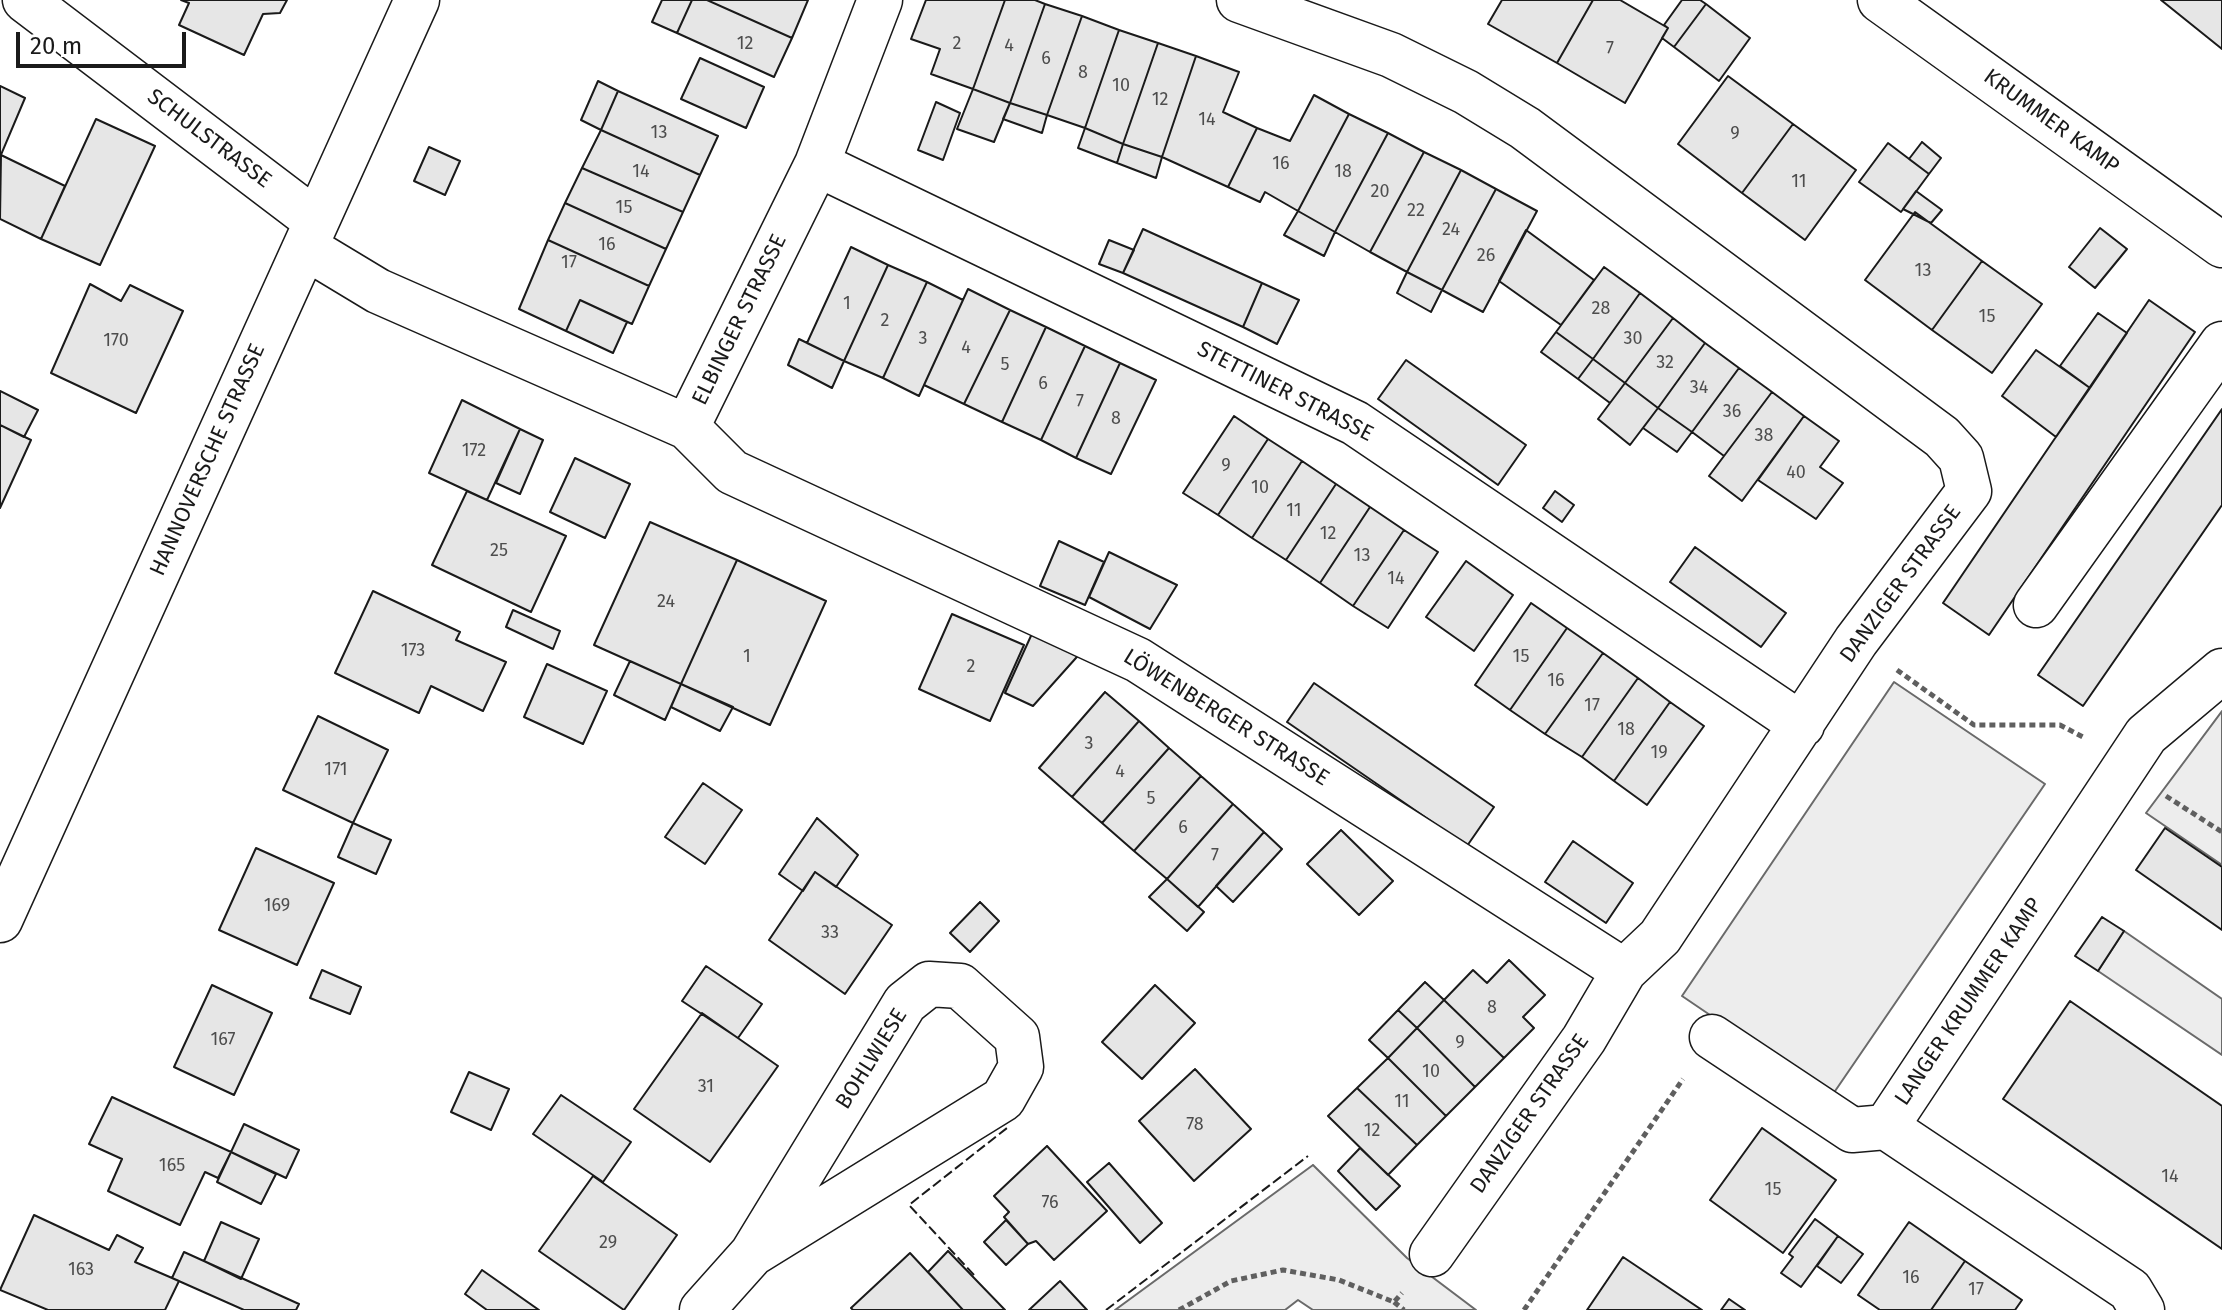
<!DOCTYPE html>
<html>
<head>
<meta charset="utf-8">
<style>
	body { margin:0 }
	#map { position:relative; width:2222px; height:1310px; overflow:hidden; background:#fff; font-family:"Fira Sans",sans-serif }
	canvas { display:block }
	.scale { position:absolute; left:16px; top:32px; width:170px; height:36px; box-sizing:border-box; border:4px solid #1a1a1a; border-top:0; padding-left:10px; font-size:24px; line-height:28px; white-space:nowrap; color:#1a1a1a; -webkit-text-stroke:6px #fff; paint-order:stroke }
</style>
</head>
<body>
<div id="map">
<canvas width="2222" height="1310"></canvas>
<div class="scale">20 m</div>
</div>
<script>
const ctx = document.querySelector('canvas').getContext('2d');
ctx.lineJoin = 'round';
function fillPath(path, color) { ctx.fillStyle = color; ctx.fill(path, 'evenodd'); }
const shape = rows => new Path2D(rows.map(r => 'M' + r).join(''));
function stroke(path, color, width, dash) { ctx.strokeStyle = color; ctx.lineWidth = width; ctx.lineCap = dash ? 'butt' : 'round'; ctx.setLineDash(dash || []); ctx.stroke(path); }
function label(font, color, halo, rows, align = 'center') {
  ctx.font = font + ' "Fira Sans",sans-serif'; ctx.lineWidth = 6; ctx.setLineDash([]); ctx.textBaseline = 'middle'; ctx.strokeStyle = halo; ctx.fillStyle = color; for (const [text, x, y, turn = 0] of rows) {
    ctx.save(); ctx.translate(x, y); ctx.rotate((+turn || 0) * Math.PI / 180); ctx.textAlign = isNaN(turn) ? turn : align; if (halo) ctx.strokeText(text, 0, 0); ctx.fillText(text, 0, 0); ctx.restore();
  }
}
const built = shape([
	[1894,682,2045,784,1831,1097,1682,996,1894,682],
	[2222,711,2222,865,2146,813,2222,711],
	[2124,931,2222,999,2222,1055,2098,971,2124,931],
	[1313,1165,1407,1258,1476,1310,1313,1310,1298,1300,1285,1310,1115,1310,1313,1165]
]);
const building = shape([
	[181,0,287,0,280,13,263,14,244,55,179,25,189,3,181,0],
	[662,0,692,0,677,33,652,22,662,0],
	[692,0,707,0,792,38,774,77,677,33,692,0],
	[707,0,808,0,792,38,707,0],
	[926,0,1005,0,973,89,931,74,940,49,911,39,926,0],
	[1005,0,1035,0,1045,4,1010,103,973,89,1005,0],
	[1502,0,1593,0,1557,63,1488,24,1502,0],
	[1593,0,1620,0,1668,28,1625,103,1557,63,1593,0],
	[1682,0,1700,0,1706,4,1674,47,1662,38,1668,28,1664,25,1682,0],
	[2161,0,2222,0,2222,49,2161,0],
	[1045,4,1082,16,1047,115,1010,103,1045,4],
	[1706,4,1750,38,1719,81,1674,47,1706,4],
	[1082,16,1119,30,1085,128,1047,115,1082,16],
	[1119,30,1158,43,1123,144,1085,128,1119,30],
	[1158,43,1196,56,1162,157,1123,144,1158,43],
	[1196,56,1239,72,1223,112,1257,128,1228,187,1162,157,1196,56],
	[700,58,764,87,746,128,681,99,700,58],
	[1728,76,1793,124,1742,193,1678,144,1728,76],
	[598,81,618,91,601,130,581,120,598,81],
	[0,86,25,98,0,157,0,86],
	[973,89,1010,103,994,142,957,129,973,89],
	[618,91,718,136,700,175,601,130,618,91],
	[1314,95,1349,114,1298,211,1265,192,1260,202,1228,187,1257,128,1290,141,1314,95],
	[936,102,960,113,943,160,918,150,936,102],
	[1010,103,1047,115,1042,133,1003,119,1010,103],
	[1349,114,1388,133,1335,232,1298,211,1349,114],
	[96,119,155,146,100,265,41,239,96,119],
	[1793,124,1856,170,1805,240,1742,193,1793,124],
	[1085,128,1123,144,1117,163,1078,148,1085,128],
	[601,130,700,175,683,212,582,168,601,130],
	[1388,133,1424,152,1370,252,1335,232,1388,133],
	[1922,142,1941,158,1929,174,1909,159,1922,142],
	[1888,143,1929,174,1901,212,1859,182,1888,143],
	[1123,144,1162,157,1156,178,1117,163,1123,144],
	[429,147,460,161,445,195,414,181,429,147],
	[1424,152,1461,170,1407,272,1370,252,1424,152],
	[1,155,65,186,41,239,0,219,1,155],
	[582,168,683,212,666,249,565,203,582,168],
	[1461,170,1496,189,1442,290,1407,272,1461,170],
	[1496,189,1537,211,1483,312,1442,290,1496,189],
	[1916,191,1942,210,1931,223,1903,209,1916,191],
	[565,203,666,249,649,286,548,240,565,203],
	[1298,211,1335,232,1324,256,1284,235,1298,211],
	[1915,212,1982,261,1932,330,1865,280,1915,212],
	[2100,228,2127,249,2095,288,2069,267,2100,228],
	[1143,229,1262,283,1243,327,1123,273,1143,229],
	[1526,230,1594,280,1561,325,1499,281,1526,230],
	[548,240,649,286,632,324,580,300,566,331,519,309,548,240],
	[1109,240,1134,250,1123,273,1099,264,1109,240],
	[851,247,888,265,844,361,807,343,851,247],
	[1982,261,2042,304,1992,373,1932,330,1982,261],
	[888,265,927,282,883,378,844,361,888,265],
	[1604,267,1640,293,1593,359,1556,332,1604,267],
	[1407,272,1442,290,1431,312,1397,293,1407,272],
	[927,282,963,300,919,396,883,378,927,282],
	[1262,283,1299,300,1277,344,1243,327,1262,283],
	[90,284,121,301,130,285,183,311,136,413,51,373,90,284],
	[968,289,1010,310,964,404,924,385,968,289],
	[1640,293,1673,318,1625,383,1593,359,1640,293],
	[580,300,627,322,613,353,566,331,580,300],
	[2149,300,2195,332,1989,635,1943,603,2149,300],
	[1010,310,1046,327,1002,422,964,404,1010,310],
	[2098,313,2127,333,2090,388,2060,366,2098,313],
	[1673,318,1705,343,1658,408,1625,383,1673,318],
	[1046,327,1085,346,1041,440,1002,422,1046,327],
	[1556,332,1593,359,1578,379,1541,352,1556,332],
	[799,339,844,361,832,388,788,365,799,339],
	[1705,343,1739,368,1692,432,1658,408,1705,343],
	[1085,346,1120,363,1076,458,1041,440,1085,346],
	[2036,350,2090,388,2056,437,2002,396,2036,350],
	[1593,359,1625,383,1610,403,1578,379,1593,359],
	[1406,360,1526,445,1498,485,1378,399,1406,360],
	[1120,363,1156,380,1111,474,1076,458,1120,363],
	[1739,368,1772,392,1724,456,1692,432,1739,368],
	[1625,383,1658,408,1630,445,1598,419,1625,383],
	[0,391,38,410,24,437,0,425,0,391],
	[1772,392,1804,416,1742,501,1709,476,1772,392],
	[462,400,520,429,487,500,429,473,462,400],
	[1658,408,1692,432,1677,452,1643,428,1658,408],
	[2222,409,2222,505,2083,706,2038,675,2222,409],
	[1234,416,1268,439,1218,515,1183,493,1234,416],
	[1804,416,1839,441,1820,467,1843,483,1816,519,1758,480,1804,416],
	[0,425,31,440,0,508,0,425],
	[520,429,543,440,520,494,496,483,520,429],
	[1268,439,1302,461,1252,538,1218,515,1268,439],
	[575,458,630,484,605,538,550,512,575,458],
	[1302,461,1336,484,1286,560,1252,538,1302,461],
	[1336,484,1370,507,1320,583,1286,560,1336,484],
	[467,491,566,536,531,612,432,565,467,491],
	[1555,491,1574,505,1562,522,1543,508,1555,491],
	[1370,507,1404,530,1353,606,1320,583,1370,507],
	[650,522,737,560,681,684,594,645,650,522],
	[1404,530,1438,552,1388,628,1353,606,1404,530],
	[1059,541,1104,562,1085,605,1040,586,1059,541],
	[1695,547,1786,613,1761,647,1670,582,1695,547],
	[1109,552,1177,585,1150,629,1089,597,1109,552],
	[737,560,826,601,770,725,681,684,737,560],
	[1466,561,1513,595,1474,651,1426,617,1466,561],
	[373,591,460,632,456,640,506,662,483,711,431,686,419,713,335,673,373,591],
	[1531,603,1567,628,1510,710,1475,685,1531,603],
	[513,610,560,631,553,649,506,627,513,610],
	[952,614,1024,645,990,721,919,689,952,614],
	[1035,627,1084,649,1033,706,1005,693,1035,627],
	[1567,628,1603,653,1545,734,1510,710,1567,628],
	[1603,653,1638,678,1582,757,1545,734,1603,653],
	[630,661,681,684,665,720,614,695,630,661],
	[547,664,607,691,583,744,524,717,547,664],
	[1638,678,1670,702,1614,781,1582,757,1638,678],
	[1314,683,1494,807,1467,846,1287,722,1314,683],
	[681,684,733,707,720,731,671,707,681,684],
	[1105,692,1139,721,1072,797,1039,768,1105,692],
	[1670,702,1704,726,1647,805,1614,781,1670,702],
	[318,716,388,750,353,823,283,790,318,716],
	[1139,721,1169,748,1102,823,1072,797,1139,721],
	[1169,748,1201,776,1134,851,1102,823,1169,748],
	[1201,776,1233,804,1167,879,1134,851,1201,776],
	[703,783,742,810,705,864,665,837,703,783],
	[1233,804,1264,832,1198,907,1167,879,1233,804],
	[817,818,858,855,836,887,815,872,803,891,779,874,817,818],
	[353,823,391,840,376,874,338,857,353,823],
	[2165,828,2222,867,2222,930,2136,870,2165,828],
	[1341,830,1393,881,1359,915,1307,864,1341,830],
	[1264,832,1282,849,1233,902,1216,886,1264,832],
	[1573,841,1633,883,1606,923,1545,882,1573,841],
	[256,848,334,883,297,965,219,930,256,848],
	[815,872,892,925,845,994,769,940,815,872],
	[1167,879,1204,912,1187,931,1149,897,1167,879],
	[980,902,999,921,970,952,950,933,980,902],
	[2102,917,2124,931,2098,971,2075,956,2102,917],
	[1509,960,1545,995,1523,1017,1534,1028,1504,1058,1444,1000,1473,970,1487,983,1509,960],
	[706,966,762,1004,738,1038,682,1001,706,966],
	[322,970,361,987,350,1014,310,998,322,970],
	[1425,982,1444,1000,1417,1028,1398,1010,1425,982],
	[212,985,272,1013,234,1095,174,1067,212,985],
	[1155,985,1195,1023,1142,1079,1102,1042,1155,985],
	[1444,1000,1504,1058,1475,1087,1417,1028,1444,1000],
	[2070,1001,2222,1106,2222,1249,2003,1099,2070,1001],
	[1398,1010,1417,1028,1388,1058,1369,1040,1398,1010],
	[702,1013,778,1066,710,1162,634,1109,702,1013],
	[1417,1028,1475,1087,1446,1116,1388,1058,1417,1028],
	[1388,1058,1446,1116,1417,1145,1357,1088,1388,1058],
	[1195,1069,1251,1129,1194,1181,1139,1121,1195,1069],
	[469,1072,509,1089,491,1130,451,1112,469,1072],
	[1357,1088,1417,1145,1388,1175,1328,1116,1357,1088],
	[561,1095,631,1142,603,1182,533,1134,561,1095],
	[112,1097,231,1152,218,1178,205,1172,180,1225,108,1191,122,1159,89,1144,112,1097],
	[244,1124,299,1150,286,1178,231,1152,244,1124],
	[1762,1128,1836,1180,1783,1253,1710,1200,1762,1128],
	[1047,1146,1107,1211,1054,1260,1036,1241,1028,1244,1004,1217,1009,1212,994,1196,1047,1146],
	[1360,1148,1400,1186,1376,1210,1338,1171,1360,1148],
	[231,1152,276,1174,261,1204,217,1182,231,1152],
	[1109,1163,1162,1223,1140,1243,1087,1182,1109,1163],
	[593,1176,677,1235,624,1310,539,1251,593,1176],
	[34,1215,109,1250,117,1235,143,1248,135,1262,179,1281,165,1310,48,1310,0,1290,34,1215],
	[1815,1219,1838,1236,1801,1287,1781,1273,1793,1257,1789,1254,1815,1219],
	[1006,1220,1028,1244,1006,1265,984,1242,1006,1220],
	[221,1222,259,1239,241,1279,204,1261,221,1222],
	[1909,1222,1965,1261,1931,1310,1880,1310,1858,1295,1909,1222],
	[1838,1236,1863,1254,1841,1283,1817,1266,1838,1236],
	[948,1251,1005,1310,963,1310,928,1272,948,1251],
	[184,1252,299,1304,296,1310,244,1310,172,1278,184,1252],
	[910,1253,963,1310,853,1310,851,1308,910,1253],
	[1623,1257,1702,1310,1587,1310,1623,1257],
	[1965,1261,2022,1300,2015,1310,1931,1310,1965,1261],
	[482,1270,539,1310,487,1310,465,1294,482,1270],
	[1060,1281,1087,1310,1029,1310,1060,1281],
	[1729,1299,1745,1310,1721,1310,1729,1299]
]);
const path = shape([
	[1897,670,1974,725,2060,725,2083,737],
	[2166,796,2222,832],
	[1394,1302,1404,1310],
	[1179,1310,1231,1281,1283,1270,1339,1280,1394,1302,1402,1293],
	[1524,1310,1683,1079]
]);
const minor = shape([
	[25,0,316,221],
	[1239,0,1391,55,1466,92,1525,128,1942,437,1961,458,1969,491,1856,641,1660,937,1624,971,1584,1039,1432,1254],
	[1880,0,2222,245],
	[817,164,1355,423,1802,725],
	[305,247,378,291,687,427,817,164,880,0],
	[687,427,732,472,1138,660,1624,971],
	[2036,605,2222,344],
	[0,920,417,0],
	[1712,1037,1852,1130,1886,1127],
	[702,1310,752,1254,905,1003,929,984,960,986,1017,1037,1021,1067,1003,1099,752,1254],
	[2142,1310,2130,1290,1886,1127,2146,735,2222,671]
]);
const fence = shape([
	[974,1275,909,1205,1007,1128],
	[1106,1310,1308,1156]
]);
const numberNames = [
	["12",745,44],
	["2",957,44],
	["4",1009,46],
	["7",1610,49],
	["6",1046,59],
	["8",1083,73],
	["10",1121,86],
	["12",1160,100],
	["14",1207,120],
	["13",659,133],
	["9",1735,134],
	["16",1281,164],
	["14",641,172],
	["18",1343,172],
	["11",1799,182],
	["20",1380,192],
	["15",624,208],
	["22",1416,211],
	["24",1451,230],
	["16",607,245],
	["26",1486,256],
	["17",569,263],
	["13",1923,271],
	["1",847,304],
	["28",1601,309],
	["15",1987,317],
	["2",885,321],
	["3",923,339],
	["30",1633,339],
	["170",116,341],
	["4",966,348],
	["32",1665,363],
	["5",1005,365],
	["6",1043,384],
	["34",1699,388],
	["7",1080,402],
	["36",1732,412],
	["8",1116,419],
	["38",1764,436],
	["172",474,451],
	["9",1226,466],
	["40",1796,473],
	["10",1260,488],
	["11",1294,511],
	["12",1328,534],
	["25",499,551],
	["13",1362,556],
	["14",1396,579],
	["24",666,602],
	["173",413,651],
	["1",747,657],
	["15",1521,657],
	["2",971,667],
	["16",1556,681],
	["17",1592,706],
	["18",1626,730],
	["3",1089,744],
	["19",1659,753],
	["171",336,770],
	["4",1120,772],
	["5",1151,799],
	["6",1183,828],
	["7",1215,856],
	["169",277,906],
	["33",830,933],
	["8",1492,1008],
	["167",223,1040],
	["9",1460,1043],
	["10",1431,1072],
	["31",706,1087],
	["11",1402,1102],
	["78",1195,1125],
	["12",1372,1131],
	["165",172,1166],
	["14",2170,1177],
	["15",1773,1190],
	["76",1050,1203],
	["29",608,1243],
	["163",81,1270],
	["16",1911,1278],
	["17",1976,1290]
];
const streetNames = [
	["KRUMMER KAMP",2051,122,36],
	["SCHULSTRASSE",209,139,37],
	["ELBINGER STRASSE",740,320,-64],
	["STETTINER STRASSE",1285,392,27],
	["HANNOVERSCHE STRASSE",208,460,-66],
	["DANZIGER STRASSE",1901,584,-54],
	["LÖWENBERGER STRASSE",1226,718,32],
	["LANGER KRUMMER KAMP",1969,1002,-56],
	["BOHLWIESE",872,1059,-58],
	["DANZIGER STRASSE",1530,1114,-55]
];
fillPath(built, '#ededed');
stroke(built, '#6a6a6a', 2);
fillPath(building, '#e6e6e6');
stroke(building, '#1a1a1a', 2);
stroke(minor, '#1a1a1a', 47);
stroke(path, '#5f5f5f', 5, [6, 4]);
stroke(minor, '#fff', 44);
stroke(fence, '#1a1a1a', 2, [10, 4]);
label('18px', '#4d4d4d', null, numberNames);
label('22px', '#1a1a1a', '#fff', streetNames);
</script>
</body>
</html>
